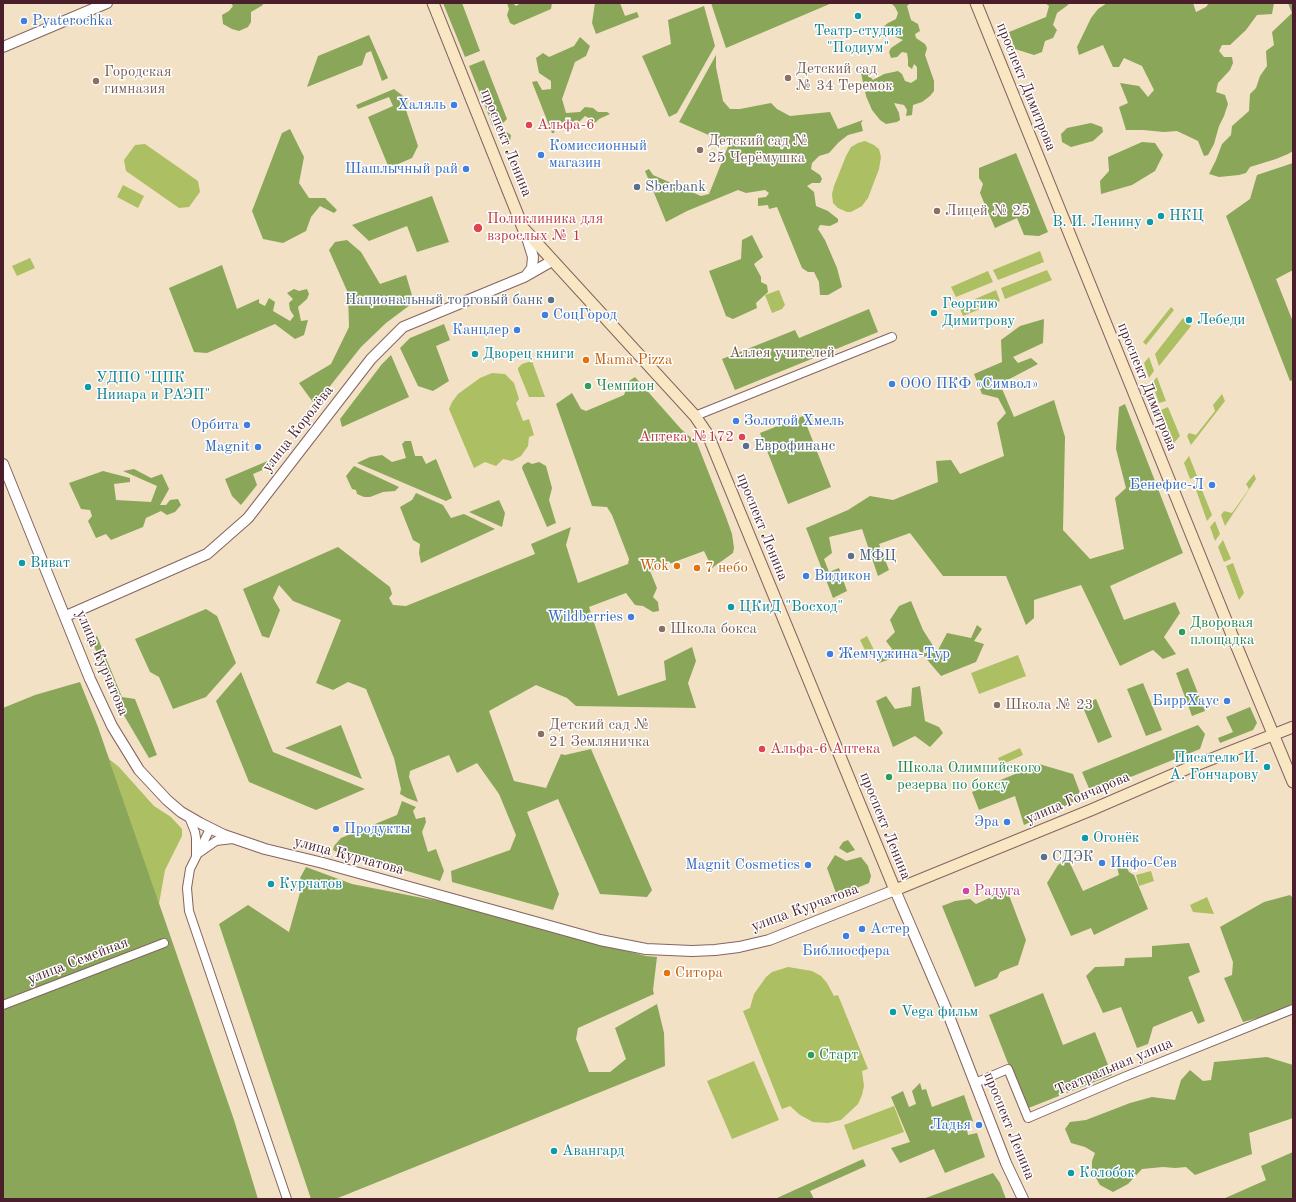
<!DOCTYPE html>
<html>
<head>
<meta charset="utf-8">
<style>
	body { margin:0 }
	#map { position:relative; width:1296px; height:1202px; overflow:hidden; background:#f3e1c5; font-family:"Old Standard TT",serif }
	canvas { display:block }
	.frame { position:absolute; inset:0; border:4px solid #4a1f2b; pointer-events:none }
</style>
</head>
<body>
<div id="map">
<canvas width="1296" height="1202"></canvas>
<div class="frame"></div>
</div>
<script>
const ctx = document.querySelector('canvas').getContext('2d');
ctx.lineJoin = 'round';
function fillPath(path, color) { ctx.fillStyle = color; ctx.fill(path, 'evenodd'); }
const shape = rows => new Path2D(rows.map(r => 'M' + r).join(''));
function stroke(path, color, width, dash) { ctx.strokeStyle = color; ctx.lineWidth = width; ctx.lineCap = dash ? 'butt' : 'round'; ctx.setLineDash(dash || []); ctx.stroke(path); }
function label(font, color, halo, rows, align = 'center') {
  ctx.font = font + ' "Old Standard TT",serif'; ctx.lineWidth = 3; ctx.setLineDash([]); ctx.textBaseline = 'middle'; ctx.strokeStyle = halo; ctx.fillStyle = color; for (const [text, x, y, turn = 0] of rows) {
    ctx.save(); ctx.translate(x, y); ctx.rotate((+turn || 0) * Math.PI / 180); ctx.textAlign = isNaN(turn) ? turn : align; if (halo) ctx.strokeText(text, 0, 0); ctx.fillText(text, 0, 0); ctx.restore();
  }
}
const green = shape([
	[865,141,874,145,879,149,881,157,879,169,868,198,862,206,851,212,847,212,838,208,833,203,832,194,834,186,846,156,851,147,858,143],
	[145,144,198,181,200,192,189,207,179,208,126,171,124,160,135,145],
	[123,185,144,196,138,208,117,197],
	[1040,251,1044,262,998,280,993,270],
	[30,258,35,268,17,276,12,266],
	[1047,270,1052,280,1005,299,1001,288],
	[988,271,993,282,956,297,951,287],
	[779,290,785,305,782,309,772,313,765,295],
	[996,290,1000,301,963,316,959,306],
	[1171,307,1174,310,1146,345,1143,342],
	[1183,318,1191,326,1159,366,1155,354],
	[1149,357,1154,371,1149,378,1144,363],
	[532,361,545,397,529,397,518,370,518,368,522,364],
	[492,373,505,374,514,383,519,399,516,403,523,421,529,419,534,435,529,437,528,446,521,456,512,461,503,459,496,466,485,462,474,468,449,409,452,402,458,394,480,378],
	[1157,377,1166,401,1159,403,1152,383],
	[1222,394,1225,401,1191,445,1187,436,1189,433,1196,435,1215,411,1213,405],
	[1168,407,1180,436,1174,443,1161,410],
	[1189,456,1197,476,1190,479,1184,463],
	[1254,474,1256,479,1225,526,1221,515,1224,511,1232,513,1249,489,1246,484],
	[1200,485,1212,515,1207,521,1195,487],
	[1215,521,1220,534,1215,541,1210,527],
	[1223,540,1231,559,1224,562,1218,547],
	[1233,563,1244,593,1239,600,1226,566],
	[867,636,875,652,868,656,860,640],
	[1018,655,1026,676,979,694,971,673],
	[1020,748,1023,755,1001,765,998,758],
	[109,759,119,767,154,806,171,817,182,829,182,836,165,870,159,904],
	[1151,871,1154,881,1139,886,1136,875],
	[1207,897,1214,914,1193,912,1190,905],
	[788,967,812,971,821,976,827,983,834,996,838,995,868,1069,862,1071,864,1086,862,1095,858,1104,841,1120,828,1123,813,1122,800,1115,790,1106,782,1109,743,1011,750,1008,754,994,766,977,772,972],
	[754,1061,779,1120,732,1139,707,1081],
	[894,1106,904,1132,853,1150,844,1125]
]);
const forest = shape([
	[231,3,262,3,263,5,251,12,251,22,248,27,239,31,232,29,223,24,222,15,229,11,233,6],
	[443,3,462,3,480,51,465,57],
	[507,3,513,3,516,6,521,3,552,3,551,9,514,25,510,23,507,15,509,9],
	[595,3,620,3,625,16,637,12,639,17,596,34,592,23],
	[711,3,832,3,726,48],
	[891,3,910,3,907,6,911,20,918,24,920,31,915,34,916,38,925,44,927,48,925,55,934,81,934,91,930,96,922,102,913,105,912,115,906,116,907,110,904,105,894,103,899,113,900,120,897,122,886,124,880,120,872,110,866,96,861,73,867,71,868,74,873,80,884,74,898,71,902,74,905,81,911,83,917,79,917,67,914,64,912,69,908,66,908,59,907,53,902,52,897,57,891,58,889,52,891,48,903,40,887,33,883,27,888,23,896,19,898,13,895,7],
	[1045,3,1069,3,1068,5,1057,13,1053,25,1057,30,1053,38,1045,41,1042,52,1034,55,1015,49,1009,32,1046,17,1049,6],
	[1107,3,1193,3,1196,12,1206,7,1209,3,1274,3,1272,14,1257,15,1246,30,1230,45,1222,45,1219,51,1224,57,1232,57,1233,63,1230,70,1218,83,1216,92,1225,95,1228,104,1224,116,1219,126,1214,144,1208,155,1204,156,1198,141,1177,131,1164,132,1143,130,1126,130,1119,107,1128,103,1120,83,1139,86,1148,97,1154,90,1142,66,1124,58,1119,67,1113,67,1103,45,1079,55,1077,47,1091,18,1098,9],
	[1288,3,1293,3,1293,151,1288,154,1276,159,1250,167,1246,173,1239,175,1219,177,1209,174,1216,160,1222,144,1231,135,1232,126,1249,111,1250,94,1256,88,1260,76,1267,66,1266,51,1274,45,1272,32,1292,13],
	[704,6,715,46,677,113,669,117,642,56,671,44,668,20],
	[369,35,388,78,382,81,371,51,366,53,362,65,307,87,318,56],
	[580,37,590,46,586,56,575,62,562,99,566,113,580,112,585,107,593,108,598,112,607,112,610,114,599,119,596,122,588,125,589,118,585,116,578,123,557,122,554,133,552,133,532,82,537,81,542,90,551,89,551,81,539,73,536,58,543,53,549,57,574,46],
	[716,55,716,67,723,101,730,109,740,109,771,103,777,109,790,116,830,112,838,129,863,120,861,123,863,131,848,135,839,142,829,153,819,156,812,163,811,169,820,175,822,179,820,183,812,183,807,186,814,192,816,206,828,211,838,219,838,222,830,226,820,225,818,229,825,240,837,268,842,287,828,295,820,295,819,282,814,272,808,272,802,268,777,207,769,209,768,205,758,206,758,198,766,197,769,193,765,190,746,193,738,190,687,211,666,222,645,171,649,169,653,175,701,196,709,194,729,144,679,122],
	[484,60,507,119,503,123,502,129,511,135,510,141,493,126,469,66],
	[394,89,407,99,406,110,418,146,412,158,389,168,368,117,393,106,389,97,358,109,356,105],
	[1091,123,1102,127,1103,132,1093,141,1071,147,1062,142,1061,134,1067,128],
	[290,129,304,157,299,183,309,198,325,198,337,210,334,213,320,206,311,217,306,231,283,243,263,239,252,211,282,133],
	[1142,142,1155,143,1163,155,1155,171,1132,185,1101,194,1100,181,1109,171,1108,157],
	[1016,153,1048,232,1039,236,1024,235,1017,218,995,228,980,193,983,184,979,178,979,168],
	[1293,163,1293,270,1276,279,1293,322,1293,380,1290,381,1226,216,1250,199,1257,175],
	[432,196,449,242,417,252,407,226,369,241,352,225],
	[752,235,763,257,754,264,761,277,761,282,767,285,768,292,756,303,757,308,733,319,726,316,709,271,741,259,742,240],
	[347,240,361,252,380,284,406,275,414,302,386,323,361,347,315,405,299,383,331,364,349,327,348,293,329,250,335,242],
	[222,265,237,309,259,299,259,303,265,306,269,298,275,302,273,311,290,321,294,316,290,310,289,303,293,299,287,293,294,289,299,291,307,289,309,294,307,299,298,307,301,321,308,320,304,335,295,339,275,324,207,353,194,352,169,288],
	[869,309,878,332,735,390,722,359,795,330,799,338],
	[1044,319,1043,343,1013,357,1018,363,1031,358,1038,364,1000,384,1014,417,1054,400,1065,437,1063,530,1090,559,1124,549,1115,498,1126,488,1116,449,1119,407,1125,404,1183,553,1110,586,1124,620,1175,602,1180,613,1164,637,1176,654,1163,659,1153,650,1120,666,1081,585,1034,600,1034,618,1026,625,1006,576,943,576,910,533,879,544,889,570,878,576,862,529,829,537,832,553,824,559,829,572,839,568,847,591,833,598,806,528,848,510,870,496,893,500,938,482,936,461,951,460,960,474,1004,456,997,423,1006,413,998,398,982,394,974,374,1002,362,1001,340,1020,326],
	[444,324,450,340,436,346,449,381,433,391,418,386,400,348,410,338],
	[391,355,409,397,342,427,340,419,382,364],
	[635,377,681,429,697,443,726,517,732,534,734,548,733,553,712,568,704,551,650,571,657,588,653,597,658,602,659,611,653,612,643,606,635,605,626,593,589,607,618,696,666,680,664,661,692,647,696,661,688,683,696,708,576,706,567,698,536,685,489,711,514,781,546,788,561,754,565,755,591,749,652,890,647,897,600,894,558,799,527,812,559,894,553,910,452,882,451,871,510,850,516,835,499,794,477,763,457,773,449,755,410,771,409,777,418,802,407,798,400,794,401,789,394,758,366,689,348,682,333,690,316,683,341,620,293,601,279,585,273,598,280,610,269,638,262,636,243,589,338,547,390,587,392,594,389,598,393,605,406,606,535,554,531,544,571,527,566,545,578,583,628,564,629,559,612,515,607,507,592,506,556,404,572,393,581,409,586,411,624,395,629,381],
	[803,416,831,487,788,504,760,433],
	[405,441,411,441,415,456,422,456,426,464,436,459,452,498,446,501,357,463,370,457,382,455,392,462,406,458,402,444],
	[270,460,272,466,253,474,257,485,241,505,232,496,225,479],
	[528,462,532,464,539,462,546,466,552,488,549,500,556,523,547,527,522,468,523,465],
	[354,466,399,487,395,491,383,492,370,497,364,497,357,494,356,490,352,489,346,476],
	[134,469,151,478,162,474,169,489,160,505,166,505,170,500,178,499,181,505,175,512,167,515,161,511,146,518,143,527,111,540,106,534,96,538,88,521,92,516,90,510,81,509,69,483,103,471,130,478,130,482,114,484,116,500,151,502,157,486,123,471],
	[416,493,443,505,451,518,464,514,495,529,421,563,419,553,420,544,413,540,400,507,412,500],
	[499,500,505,513,502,527,469,512],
	[911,601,923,630,937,652,947,633,971,638,977,625,982,629,974,641,984,644,976,662,941,676,918,649,879,663,879,659,892,649,886,641,895,632,890,620,899,606],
	[206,609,217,616,236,663,206,697,173,709,159,677,150,672,135,639],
	[97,636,122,697,135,699,157,755,149,758,122,712,91,639],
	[1188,668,1205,711,1192,716,1176,673],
	[241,672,273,752,365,789,316,810,249,782,216,701],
	[80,682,98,727,234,1120,258,1199,3,1199,3,708,35,695],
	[1143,683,1162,730,1146,736,1127,689],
	[920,686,925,721,939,727,943,733,930,747,915,736,893,747,876,701,886,696,895,709,911,706,912,688],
	[1096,699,1112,737,1098,743,1082,705],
	[1250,707,1257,723,1253,730,1220,743,1218,738,1233,732,1226,717],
	[341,725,362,779,285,748],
	[1198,725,1205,734,1200,749,1091,793,1082,772],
	[1039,764,1073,774,1082,798,1024,825,1015,796,979,810,972,792],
	[402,801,416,807,413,811,416,819,425,817,426,822,422,832,428,852,436,849,444,871,440,881,351,854,341,854,333,850,334,846,341,838,397,815],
	[848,840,855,850,847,853,839,848,843,842],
	[835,855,846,861,861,857,868,866,871,876,869,883,837,896,827,868],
	[1068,859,1083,891,1119,875,1117,867,1125,864,1129,872,1134,875,1148,909,1094,935,1091,928,1071,936,1047,883,1058,865],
	[306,867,352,884,448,903,646,956,657,957,653,990,654,994,578,1028,576,1039,589,1072,610,1072,626,1059,615,1028,657,1004,664,1033,665,1066,338,1198,339,1199,311,1199,219,924,248,905,289,932,303,882,300,878],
	[1007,890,1026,940,1018,965,1000,972,997,978,975,987,942,906,955,901,970,899,976,904],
	[1290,895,1293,898,1293,1004,1265,1016,1243,1022,1224,978,1232,975,1233,962,1220,927,1264,902],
	[1189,943,1200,972,1188,977,1205,1021,1198,1024,1192,1011,1153,1027,1148,1044,1137,1048,1121,1007,1103,1013,1086,976,1095,967,1124,966,1125,958,1152,957,1152,946],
	[1043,993,1063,1045,1095,1032,1112,1075,1026,1109,989,1015],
	[1267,1057,1293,1065,1293,1118,1249,1133,1252,1154,1195,1175,1186,1167,1175,1168,1163,1167,1142,1169,1128,1184,1113,1192,1100,1185,1092,1171,1092,1161,1095,1153,1085,1147,1071,1143,1065,1129,1070,1122,1086,1120,1130,1103,1152,1097,1175,1100,1181,1080,1190,1070,1203,1081,1211,1080,1214,1062],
	[920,1083,922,1090,926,1089,932,1107,964,1095,973,1121,966,1124,968,1135,977,1133,985,1157,945,1173,934,1149,900,1163,891,1148,910,1142,891,1097,903,1091,909,1107,916,1104,912,1091],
	[1293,1152,1293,1199,1223,1199,1266,1180,1261,1166],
	[863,1159,866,1166,810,1191,814,1199,777,1199,777,1198],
	[993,1173,1000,1183,1006,1199,923,1199]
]);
const minor = shape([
	[695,416,892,337],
	[189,817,195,832,196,838,196,855,216,841,233,839],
	[210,829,190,869,187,888,189,911,287,1199],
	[3,1005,164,943],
	[975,1083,1008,1069,1028,1118,1124,1077,1293,1009]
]);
const tertiary = shape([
	[3,47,107,3],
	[525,231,533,257,532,268,526,276],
	[3,464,90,679,112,726,139,770,167,800,181,812,200,823,224,835,265,849,323,863,600,940,646,949,692,951,715,950,739,947,769,940,895,890,945,1006,1006,1163,1023,1199],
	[66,616,207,554,248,518,371,359,403,327,524,277,552,261]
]);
const secondary = shape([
	[433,3,523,228,695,416,708,435,895,890,1091,810,1186,769,1293,727],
	[976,3,1232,635,1293,782]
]);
const markers = [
	[858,16,4,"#0f9aa8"],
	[24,21,4,"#3f7fe0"],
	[788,78,4,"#8d6e63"],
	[96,81,4,"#8d6e63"],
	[454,105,4,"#3f7fe0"],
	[529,125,4,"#e0444e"],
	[700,150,4,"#8d6e63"],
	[541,155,4,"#3f7fe0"],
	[466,169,4,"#3f7fe0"],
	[637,187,4,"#5c6f8a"],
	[937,211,4,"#8d6e63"],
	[1161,216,4,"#0f9aa8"],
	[1150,222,4,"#0f9aa8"],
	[478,228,5,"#e0444e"],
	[551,300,4,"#5c6f8a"],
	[934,313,4,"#0f9aa8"],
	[545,315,4,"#3f7fe0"],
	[1189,320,4,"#0f9aa8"],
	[517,330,4,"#3f7fe0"],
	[475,354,4,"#0f9aa8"],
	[586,360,4,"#e8710a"],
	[892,384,4,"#3f7fe0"],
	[588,386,4,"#2e9e5b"],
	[88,387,4,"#0f9aa8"],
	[736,421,4,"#3f7fe0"],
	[247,425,4,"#3f7fe0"],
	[742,437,4,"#e0444e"],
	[746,446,4,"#5c6f8a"],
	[258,447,4,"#3f7fe0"],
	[1212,485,4,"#3f7fe0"],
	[851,556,4,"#5c6f8a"],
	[22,563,4,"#0f9aa8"],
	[677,566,4,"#e8710a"],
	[697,568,4,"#e8710a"],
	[806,576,4,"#3f7fe0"],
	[731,607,4,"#0f9aa8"],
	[631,617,4,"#3f7fe0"],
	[662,629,4,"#8d6e63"],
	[1182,632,4,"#2e9e5b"],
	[830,654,4,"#3f7fe0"],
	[1227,701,4,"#3f7fe0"],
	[997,705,4,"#8d6e63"],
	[541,734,4,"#8d6e63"],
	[762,749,4,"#e0444e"],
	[1267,767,4,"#0f9aa8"],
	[889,777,4,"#2e9e5b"],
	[1007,822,4,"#3f7fe0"],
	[336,829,4,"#3f7fe0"],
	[1085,838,4,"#0f9aa8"],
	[1044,857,4,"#5c6f8a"],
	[1102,863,4,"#3f7fe0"],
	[808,865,4,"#3f7fe0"],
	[271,884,4,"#0f9aa8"],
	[966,891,4,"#d1479c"],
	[862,929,4,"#3f7fe0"],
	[846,936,4,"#3f7fe0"],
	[667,973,4,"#e8710a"],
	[893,1012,4,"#0f9aa8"],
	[811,1055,4,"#2e9e5b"],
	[979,1125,4,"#3f7fe0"],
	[554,1151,4,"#0f9aa8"],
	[1071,1173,4,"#0f9aa8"]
];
const shopNames = [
	["Pyaterochka",32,21,"left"],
	["Халяль",446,105],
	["Комиссионный",549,146,"left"],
	["магазин",549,163,"left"],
	["Шашлычный рай",458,169],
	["СоцГород",553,315,"left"],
	["Канцлер",509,330],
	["ООО ПКФ «Символ»",900,384,"left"],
	["Золотой Хмель",744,421,"left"],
	["Орбита",239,425],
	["Magnit",250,447],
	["Бенефис-Л",1204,485],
	["Видикон",814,576,"left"],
	["Wildberries",623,617],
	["Жемчужина-Тур",838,654,"left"],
	["БиррХаус",1219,701],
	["Эра",999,822],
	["Продукты",344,829,"left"],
	["Инфо-Сев",1110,863,"left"],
	["Magnit Cosmetics",800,865],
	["Астер",870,929,"left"],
	["Библиосфера",846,951,"center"],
	["Ладья",971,1125]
];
const cultureNames = [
	["Театр-студия",858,31,"center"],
	["\"Подиум\"",858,48,"center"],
	["НКЦ",1169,216],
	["В. И. Ленину",1142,222,"right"],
	["Георгию",942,304],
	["Димитрову",942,321],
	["Лебеди",1197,320],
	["Дворец книги",483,354],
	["УДПО \"ЦПК",96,378],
	["Нииара и РАЭП\"",96,395],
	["Виват",30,563],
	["ЦКиД \"Восход\"",739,607],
	["Писателю И.",1259,758,"right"],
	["А. Гончарову",1259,775,"right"],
	["Огонёк",1093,838],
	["Курчатов",279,884],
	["Vega фильм",901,1012],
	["Авангард",562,1151],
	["Колобок",1079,1173]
];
const educationNames = [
	["Детский сад",796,69],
	["№ 34 Теремок",796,86],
	["Городская",104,72],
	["гимназия",104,89],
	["Детский сад №",708,141],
	["25 Черёмушка",708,158],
	["Лицей № 25",945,211],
	["Школа бокса",670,629],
	["Школа № 23",1005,705],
	["Детский сад №",549,725],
	["21 Земляничка",549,742]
];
const streetNames = [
	["проспект Димитрова",1026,87,68],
	["проспект Ленина",506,143,68],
	["проспект Димитрова",1147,387,68],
	["улица Королёва",298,429,-52],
	["проспект Ленина",762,527,68],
	["улица Курчатова",102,663,67],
	["улица Гончарова",1078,798,-23],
	["проспект Ленина",885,826,68],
	["улица Курчатова",349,856,15],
	["улица Курчатова",805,908,-20],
	["улица Семейная",78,961,-21],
	["Театральная улица",1114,1067,-23],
	["проспект Ленина",1009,1126,68]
];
const healthNames = [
	["Альфа-6",537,125],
	["Поликлиника для",487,219],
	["взрослых № 1",487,236],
	["Аптека №172",734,437,"right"],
	["Альфа-6 Аптека",770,749]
];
const serviceNames = [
	["Sberbank",645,187],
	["Национальный торговый банк",543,300,"right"],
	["Еврофинанс",754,446],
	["МФЦ",859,556],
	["СДЭК",1052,857]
];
const parkNames = [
	["Аллея учителей",782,353]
];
const foodNames = [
	["Mama Pizza",594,360],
	["Wok",669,566,"right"],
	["7 небо",705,568],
	["Ситора",675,973]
];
const leisureNames = [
	["Чемпион",596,386],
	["Дворовая",1190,623],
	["площадка",1190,640],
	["Школа Олимпийского",897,768],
	["резерва по боксу",897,785],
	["Старт",819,1055]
];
const hotelNames = [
	["Радуга",974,891]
];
fillPath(green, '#acbf63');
fillPath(forest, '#89a659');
stroke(minor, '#856361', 10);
stroke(tertiary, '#856361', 12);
stroke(secondary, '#856361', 13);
stroke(minor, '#fff', 8);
stroke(tertiary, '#fff', 10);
stroke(secondary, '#f9e7c3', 11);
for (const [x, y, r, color] of markers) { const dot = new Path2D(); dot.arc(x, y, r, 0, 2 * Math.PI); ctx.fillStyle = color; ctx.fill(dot); stroke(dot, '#fff', 1.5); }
label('15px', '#366cbe', '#fff', shopNames, 'right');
label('15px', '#0d838f', '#fff', cultureNames, 'left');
label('15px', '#785e54', '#fff', educationNames, 'left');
label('15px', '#4a1f2b', '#fff', streetNames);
label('15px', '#be3a42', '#fff', healthNames, 'left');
label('15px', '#4e5e75', '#fff', serviceNames, 'left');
label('15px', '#6c573f', '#fff', parkNames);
label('15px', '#c56008', '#fff', foodNames, 'left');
label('15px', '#27864d', '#fff', leisureNames, 'left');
label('15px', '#b23c85', '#fff', hotelNames, 'left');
</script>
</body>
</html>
